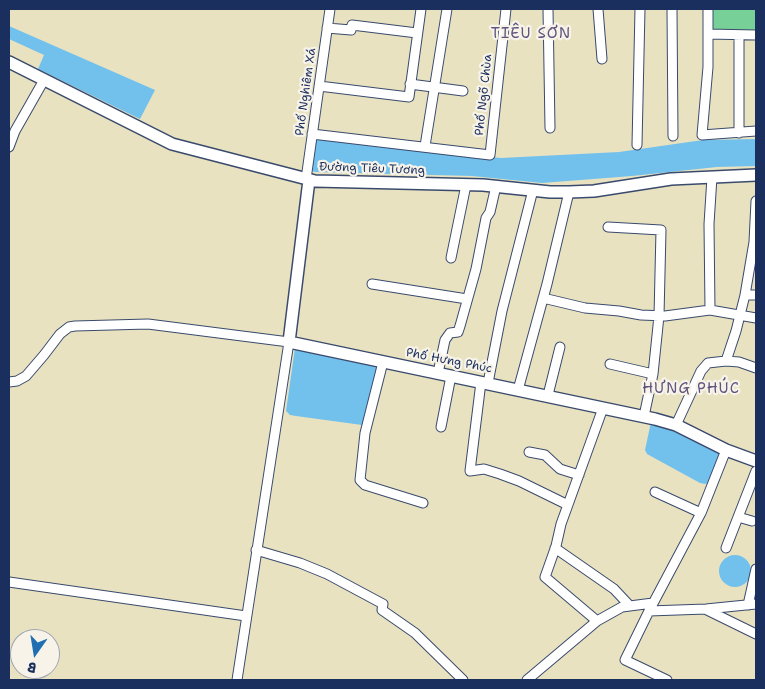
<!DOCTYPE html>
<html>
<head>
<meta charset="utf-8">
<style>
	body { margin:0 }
	#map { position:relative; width:765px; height:689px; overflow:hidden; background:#e8e2c0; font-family:"Shantell Sans",sans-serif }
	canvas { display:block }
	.frame { position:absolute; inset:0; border:10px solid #1b2f5e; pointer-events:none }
	.north { position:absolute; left:10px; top:629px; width:50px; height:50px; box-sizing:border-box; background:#f7f3e8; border:1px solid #9fa5b1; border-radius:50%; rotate:193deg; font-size:14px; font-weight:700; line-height:20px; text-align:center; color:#1b2f5e }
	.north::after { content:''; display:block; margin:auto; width:18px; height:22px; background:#1f6fb2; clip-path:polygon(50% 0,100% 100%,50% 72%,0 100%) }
</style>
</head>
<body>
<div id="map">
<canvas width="765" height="689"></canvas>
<div class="frame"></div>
<div class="north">B</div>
</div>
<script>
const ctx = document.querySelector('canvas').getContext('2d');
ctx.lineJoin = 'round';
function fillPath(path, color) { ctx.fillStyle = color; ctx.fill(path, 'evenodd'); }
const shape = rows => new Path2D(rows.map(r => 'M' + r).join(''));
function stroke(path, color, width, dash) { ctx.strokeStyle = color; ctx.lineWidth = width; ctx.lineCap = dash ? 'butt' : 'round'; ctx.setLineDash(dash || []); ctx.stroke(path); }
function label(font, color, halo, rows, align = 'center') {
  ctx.font = font + ' "Shantell Sans",sans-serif'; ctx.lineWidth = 4.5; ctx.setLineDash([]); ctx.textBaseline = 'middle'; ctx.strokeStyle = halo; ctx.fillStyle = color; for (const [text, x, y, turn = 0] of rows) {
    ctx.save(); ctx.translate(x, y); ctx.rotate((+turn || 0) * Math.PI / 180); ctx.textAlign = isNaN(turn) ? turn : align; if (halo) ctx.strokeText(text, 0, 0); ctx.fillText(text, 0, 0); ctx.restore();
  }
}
const green = shape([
	[711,9,756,10,756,33,710,32]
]);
const water = shape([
	[9,26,155,90,140,119,38,69,44,55,9,39],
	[316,137,501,158,619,152,703,140,756,139,756,166,717,167,632,176,542,183,472,176,316,172,310,171],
	[295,348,374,365,377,369,366,422,362,425,296,416,290,415,286,411],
	[651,422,721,450,712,478,708,483,705,484,700,483,647,454,645,450],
	'719 571a16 16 0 1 1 32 0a16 16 0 1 1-32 0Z'
]);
const minor = shape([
	[548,9,550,128],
	[598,9,602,59],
	[672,9,673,136],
	[708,9,708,67,702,135,756,131],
	[327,28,351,30,352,25,417,33],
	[708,34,756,35],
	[739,35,739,133],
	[410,84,463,91],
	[319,86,409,97,421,9],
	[312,134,490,155,506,9],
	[637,145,640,9],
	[425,146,447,9],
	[9,147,15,131,44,80],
	[306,179,330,9],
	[756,201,754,242,745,295,756,295],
	[608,227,661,230,659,316,653,374,644,416],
	[451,258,466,185],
	[372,284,467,299],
	[543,298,585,308,619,311,641,315,665,316,710,310,756,318],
	[710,310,709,224,712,177],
	[726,361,736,331,745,295],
	[383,362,365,433,360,480,365,485,423,503],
	[610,364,653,374],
	[438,373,445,340,450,333,458,332,460,326,476,269,486,218,490,212,496,186],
	[9,382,17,381,26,376,44,355,60,334,69,327,75,326,148,324,289,342,237,680],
	[481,382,470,471,484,469,500,474,519,481,568,505],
	[488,383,502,311,533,190],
	[518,390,547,284,569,192],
	[548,395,560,347],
	[676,425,701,371,708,363,726,361,739,362,756,368],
	[441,427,451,376],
	[529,452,545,455,560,469,579,475],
	[655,492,701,513],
	[738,517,752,521],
	[555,548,614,589,630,606],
	[726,548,756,471],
	[256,550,300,563,327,574,383,604,382,610,415,633,463,680],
	[9,582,246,616],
	[748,605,756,569],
	[707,610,756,634],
	[649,611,701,513,726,450],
	[597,621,545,577,556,546,561,524,603,408],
	[527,680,597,621,622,607,653,603],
	[667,680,625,660,649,611,706,609,756,604]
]);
const tertiary = shape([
	[9,62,172,144,315,181,483,185,550,192,569,192,594,191,671,179,756,175],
	[309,180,289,342,655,419,676,425,726,450,756,461]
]);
const streetNames = [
	["Phố Nghiêm Xá",306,92,-82],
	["Phố Ngõ Chùa",484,95,-84],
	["Đường Tiêu Tương",372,169,2],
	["Phố Hưng Phúc",449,361,11]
];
const quarterNames = [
	["TIÊU SƠN",531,34],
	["HƯNG PHÚC",691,389]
];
fillPath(green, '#77d097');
fillPath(water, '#72c1ed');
stroke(minor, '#3a4a6d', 11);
stroke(tertiary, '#3a4a6d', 14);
stroke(minor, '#fff', 9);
stroke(tertiary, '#fff', 11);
label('12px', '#1b2f5e', '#f7f3e8', streetNames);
ctx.letterSpacing = '1px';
label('15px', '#5f557e', '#f7f3e8', quarterNames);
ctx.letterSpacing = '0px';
</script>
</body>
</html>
